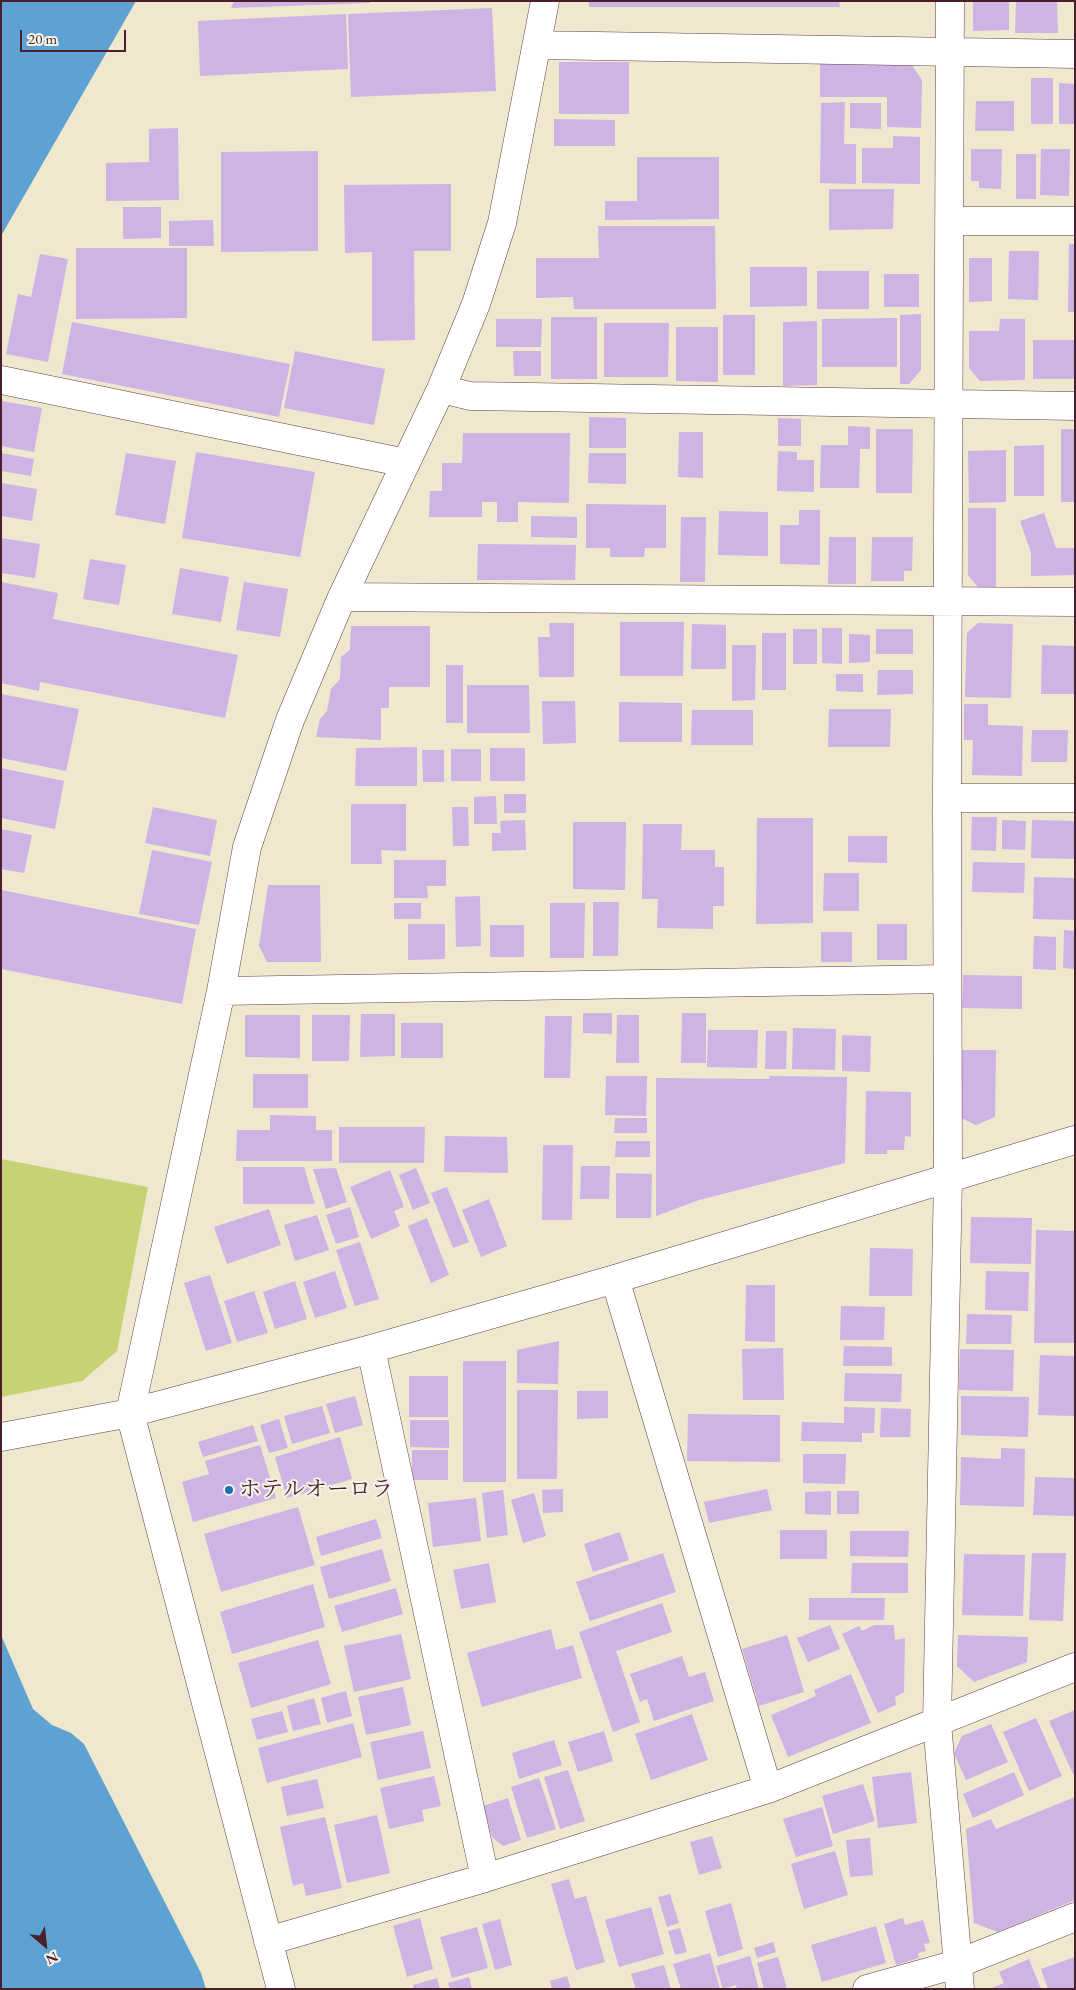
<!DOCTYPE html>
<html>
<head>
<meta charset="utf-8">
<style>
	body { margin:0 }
	#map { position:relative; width:1076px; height:1990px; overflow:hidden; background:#efe7ce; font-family:"EB Garamond",serif }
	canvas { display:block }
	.frame { position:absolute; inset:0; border:2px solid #4a1f2b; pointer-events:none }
	.north { position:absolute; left:20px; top:1920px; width:50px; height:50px; -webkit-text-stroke:4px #f7f3e8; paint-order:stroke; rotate:152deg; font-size:14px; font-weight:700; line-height:20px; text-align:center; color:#4a1f2b }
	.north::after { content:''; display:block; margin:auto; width:18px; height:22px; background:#4a1f2b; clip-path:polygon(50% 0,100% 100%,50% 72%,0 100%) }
	.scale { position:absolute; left:20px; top:30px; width:106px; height:22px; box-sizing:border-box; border:2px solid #4a1f2b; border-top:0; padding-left:6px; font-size:15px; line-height:18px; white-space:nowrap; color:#4a1f2b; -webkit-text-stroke:4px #f7f3e8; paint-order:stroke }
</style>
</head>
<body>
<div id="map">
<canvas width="1076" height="1990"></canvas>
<div class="frame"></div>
<div class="north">N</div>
<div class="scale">20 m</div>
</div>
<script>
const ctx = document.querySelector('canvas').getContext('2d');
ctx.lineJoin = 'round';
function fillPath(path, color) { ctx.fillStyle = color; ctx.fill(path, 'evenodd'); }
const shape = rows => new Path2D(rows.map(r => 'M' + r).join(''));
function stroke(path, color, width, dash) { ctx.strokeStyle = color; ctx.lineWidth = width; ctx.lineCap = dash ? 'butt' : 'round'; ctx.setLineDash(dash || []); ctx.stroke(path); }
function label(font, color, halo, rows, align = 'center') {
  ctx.font = font + ' "EB Garamond","Noto Serif JP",serif'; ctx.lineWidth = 4; ctx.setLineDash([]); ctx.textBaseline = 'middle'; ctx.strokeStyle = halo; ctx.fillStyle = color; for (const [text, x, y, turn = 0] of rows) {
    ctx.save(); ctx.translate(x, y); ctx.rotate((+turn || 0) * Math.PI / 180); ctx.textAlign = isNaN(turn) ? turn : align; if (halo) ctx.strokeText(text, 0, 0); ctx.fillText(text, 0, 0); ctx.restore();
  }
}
const green = shape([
	[1,1159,148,1187,117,1351,82,1381,1,1397]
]);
const water = shape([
	[1,1,136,1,1,236],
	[1,1635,33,1709,52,1725,71,1733,84,1744,201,1973,206,1989,1,1989]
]);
const building = shape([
	[234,1,370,1,370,3,231,8],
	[589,1,839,1,840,7,589,7],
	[973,1,1009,1,1009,30,973,31],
	[1016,1,1057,1,1058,33,1015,33],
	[492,8,496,91,351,97,348,14],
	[346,14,348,69,200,76,198,21],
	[559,62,629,62,629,114,559,114],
	[820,64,911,64,922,80,921,128,887,127,887,97,820,97],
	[1031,78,1053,78,1053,124,1031,124],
	[1059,83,1075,84,1075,124,1059,124],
	[976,101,1014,101,1014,131,975,131],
	[845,102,844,144,856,144,856,184,820,183,821,103],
	[850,103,881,103,881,129,850,128],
	[554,119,615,120,615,146,554,146],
	[178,128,179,200,106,201,106,163,149,162,149,129],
	[893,136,920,137,920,184,862,183,862,148,893,148],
	[971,149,1002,149,1001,189,979,188,979,181,971,181],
	[1041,149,1070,149,1069,196,1040,195],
	[318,151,318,251,221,252,221,152],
	[1016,154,1036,154,1036,199,1016,199],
	[637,157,719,157,719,219,605,220,605,201,637,201],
	[451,184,451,251,414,251,415,340,372,341,372,252,345,253,344,185],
	[829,189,894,189,893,229,829,230],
	[123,207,161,207,161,238,123,239],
	[213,220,214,246,169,246,169,221],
	[598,226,715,226,716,309,574,309,573,297,536,298,536,258,599,258],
	[1069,244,1075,244,1075,312,1068,312],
	[76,248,187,248,187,318,76,319],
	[1009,251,1039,251,1038,300,1008,299],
	[40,254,68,259,48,362,6,354,18,294,31,297],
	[969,258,992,258,992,301,969,302],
	[750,267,807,267,807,306,750,307],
	[817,271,869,271,869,309,817,309],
	[884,274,919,274,919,307,884,307],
	[921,314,921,370,909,384,900,384,900,315],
	[723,315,755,315,755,375,723,375],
	[551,317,597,317,597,379,551,379],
	[897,318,897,367,822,367,822,319],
	[496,319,542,319,541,347,496,347],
	[1000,319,1025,319,1025,380,980,381,969,368,969,331,999,331],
	[817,321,817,385,783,386,783,322],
	[72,322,290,364,279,417,62,374],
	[604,323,669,323,668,377,604,377],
	[676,327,718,327,718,382,676,381],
	[1033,340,1075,340,1075,379,1033,379],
	[295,351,385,369,374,425,284,408],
	[513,351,541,351,541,376,514,376],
	[1,401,42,408,34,452,1,446],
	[589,417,626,418,626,448,589,448],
	[778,418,801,419,801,446,778,446],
	[848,426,870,427,870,449,860,449,859,488,820,488,821,445,848,445],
	[876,429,913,429,912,493,876,493],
	[1061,429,1075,429,1075,502,1061,502],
	[679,432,703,432,703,478,678,477],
	[463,433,570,433,569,503,518,502,518,522,497,522,497,502,482,502,482,517,429,517,430,491,442,491,442,463,462,463],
	[1044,445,1044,496,1014,496,1014,446],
	[1006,450,1006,502,969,503,968,451],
	[778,451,797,452,797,460,814,460,814,492,777,491],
	[196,452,315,472,300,557,182,538],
	[1,453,34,459,31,476,1,471],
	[126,453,176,461,165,524,115,515],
	[589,453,626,453,626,484,588,483],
	[1,483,37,489,32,521,1,516],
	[586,504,666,505,666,548,645,548,644,557,610,557,610,548,586,548],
	[968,508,996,508,996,587,978,587,968,575],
	[799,510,820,510,820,565,780,564,780,525,799,525],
	[719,511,768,512,768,556,718,555],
	[1044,513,1056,548,1075,548,1075,575,1031,576,1031,553,1020,521],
	[531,516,577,517,577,538,531,537],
	[681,517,706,517,705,582,680,582],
	[829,537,856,537,856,584,828,584],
	[872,537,913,537,912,571,904,571,904,581,871,581],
	[1,538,40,544,35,578,1,573],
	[478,544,576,545,575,580,477,580],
	[90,559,126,565,119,605,83,599],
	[180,568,229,577,221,622,172,614],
	[1,582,58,593,53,619,238,655,225,718,40,682,39,691,1,683],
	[244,582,288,589,280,637,236,630],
	[620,622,684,622,683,676,620,676],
	[549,623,574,623,574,677,539,677,538,637,550,637],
	[978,623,1013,624,1011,698,965,697,967,633],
	[692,624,726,625,726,669,691,669],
	[351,626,430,626,430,687,389,687,389,708,381,708,381,740,316,737,320,719,327,711,331,689,340,679,341,657,350,650],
	[822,628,842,628,842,664,822,663],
	[793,629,817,629,817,664,793,664],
	[876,629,913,629,913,654,876,654],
	[762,633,786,633,786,690,762,690],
	[849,634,870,635,870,662,849,663],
	[732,645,756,645,755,700,732,701],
	[1042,645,1075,646,1075,694,1041,694],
	[446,665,463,665,463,723,446,723],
	[878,670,913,670,913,694,877,695],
	[836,674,863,674,863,692,836,691],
	[467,685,529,685,530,733,467,733],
	[1,694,79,709,66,771,1,758],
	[542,701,575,701,576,743,543,744],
	[619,702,682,703,682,742,619,742],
	[964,704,988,704,988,725,1023,726,1022,776,972,775,973,740,964,740],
	[829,709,891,709,890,747,828,747],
	[692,710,753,710,753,745,691,745],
	[1032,730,1068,730,1067,762,1031,762],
	[417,747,417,786,355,786,356,748],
	[490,748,525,748,525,781,490,781],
	[451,749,481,749,481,781,451,781],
	[422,750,444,750,444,782,423,782],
	[1,768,64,781,55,829,1,818],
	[504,794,526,794,526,813,504,813],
	[496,796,497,824,474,824,474,797],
	[351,804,406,804,406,851,381,850,382,864,351,864],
	[153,807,217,820,210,856,145,843],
	[452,807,468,807,469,846,453,846],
	[972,817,997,817,996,851,971,850],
	[757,818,813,818,813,923,756,924],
	[525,820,526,850,492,851,492,833,501,833,500,821],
	[1002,820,1026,821,1025,850,1002,849],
	[1032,820,1075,821,1075,859,1031,858],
	[573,822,626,822,625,890,573,889],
	[643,824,682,824,681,850,715,850,715,867,724,867,724,906,713,906,713,929,657,928,658,899,642,899],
	[1,829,32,835,24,873,1,869],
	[848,836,887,836,887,863,848,862],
	[152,850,212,862,199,925,139,914],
	[394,860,446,860,446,886,427,886,428,898,394,898],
	[973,862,1025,863,1024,893,972,892],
	[824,873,859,873,859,911,823,911],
	[1034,877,1075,878,1075,920,1033,919],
	[268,885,320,885,321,962,267,962,259,946],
	[1,890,196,929,182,1004,1,969],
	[480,896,481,946,456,947,455,897],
	[593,902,619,902,618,956,593,956],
	[394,903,421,903,421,919,394,919],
	[550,903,585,903,584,958,550,958],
	[408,924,445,924,445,959,408,960],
	[877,924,907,924,907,960,877,960],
	[490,925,524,925,524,957,490,957],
	[1064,930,1075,931,1075,969,1063,968],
	[821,932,852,932,852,962,821,962],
	[1034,936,1056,937,1056,970,1033,969],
	[963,975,1022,976,1022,1009,962,1008],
	[583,1013,612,1013,612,1034,583,1033],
	[682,1013,706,1013,706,1063,681,1063],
	[361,1014,395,1014,395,1056,360,1057],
	[245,1015,300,1015,300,1058,245,1057],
	[312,1015,350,1015,349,1061,312,1061],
	[617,1015,639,1015,639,1063,616,1063],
	[545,1016,572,1016,570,1078,544,1078],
	[401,1023,443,1023,443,1058,401,1058],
	[793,1028,836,1029,835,1070,792,1069],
	[708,1030,758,1030,757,1068,707,1067],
	[766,1031,787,1031,786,1069,765,1069],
	[842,1035,871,1036,870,1072,842,1071],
	[961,1050,996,1050,995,1117,976,1125,959,1117],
	[253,1074,308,1074,308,1108,253,1108],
	[606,1076,647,1076,646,1116,605,1115],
	[769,1076,847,1077,845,1163,699,1200,656,1216,656,1078,770,1079],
	[866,1091,911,1092,911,1137,905,1136,904,1150,887,1150,887,1154,865,1154],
	[270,1115,316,1116,316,1130,332,1130,332,1161,236,1161,237,1130,270,1130],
	[615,1118,647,1118,647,1133,614,1133],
	[339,1127,425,1127,424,1163,339,1163],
	[445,1136,507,1137,508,1173,444,1172],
	[616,1141,650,1141,650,1157,615,1157],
	[543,1145,573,1145,572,1220,542,1220],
	[581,1166,610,1166,609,1199,580,1199],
	[243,1167,304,1167,315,1204,243,1204],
	[336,1168,347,1202,326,1209,313,1169],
	[416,1168,430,1203,413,1210,399,1175],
	[390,1170,404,1207,394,1211,400,1226,371,1239,350,1187],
	[616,1173,652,1174,651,1218,616,1218],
	[447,1187,469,1242,453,1248,431,1193],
	[489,1199,507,1246,481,1257,462,1210],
	[350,1207,359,1237,336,1244,326,1215],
	[269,1209,281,1245,227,1264,214,1227],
	[317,1215,329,1250,295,1261,284,1225],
	[971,1217,1032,1218,1031,1264,970,1263],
	[427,1218,449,1275,431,1283,408,1226],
	[1036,1230,1075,1231,1075,1343,1034,1343],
	[360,1242,379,1299,355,1306,336,1250],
	[870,1248,913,1249,912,1296,869,1296],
	[335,1271,347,1308,315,1318,303,1282],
	[986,1271,1029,1272,1028,1311,985,1310],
	[210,1275,232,1343,206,1351,184,1283],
	[295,1281,307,1319,275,1329,263,1292],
	[746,1285,775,1285,775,1342,745,1341],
	[254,1291,268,1333,237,1342,224,1301],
	[841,1306,885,1307,884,1340,840,1340],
	[967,1314,1012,1315,1011,1344,966,1344],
	[559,1341,558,1384,517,1383,517,1350],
	[844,1346,892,1347,892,1366,843,1366],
	[783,1348,784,1400,743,1400,742,1349],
	[960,1349,1014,1350,1013,1391,959,1390],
	[1040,1355,1075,1356,1075,1416,1038,1415],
	[463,1361,506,1361,506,1482,463,1482],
	[845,1373,902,1374,901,1402,844,1401],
	[409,1376,448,1376,448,1417,409,1417],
	[517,1390,558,1390,557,1479,517,1479],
	[577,1391,608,1391,608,1418,577,1419],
	[355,1396,363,1425,335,1433,326,1404],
	[961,1396,1029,1397,1028,1437,961,1435],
	[322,1406,330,1433,292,1444,284,1416],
	[844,1407,875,1408,874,1433,862,1433,862,1442,801,1441,802,1422,844,1423],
	[881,1408,911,1409,910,1437,880,1437],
	[688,1414,780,1415,780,1462,687,1461],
	[279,1419,288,1448,269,1453,260,1425],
	[410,1420,449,1420,449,1448,410,1447],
	[253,1425,258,1441,203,1457,198,1442],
	[340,1437,352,1479,287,1498,275,1457],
	[260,1445,276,1498,193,1522,182,1482,209,1474,205,1461],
	[1001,1448,1025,1449,1024,1507,960,1505,961,1457,1001,1459],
	[412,1450,448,1450,448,1480,412,1480],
	[803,1454,846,1454,845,1484,803,1483],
	[1035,1477,1075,1478,1075,1516,1033,1515],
	[563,1489,563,1512,543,1513,542,1490],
	[767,1489,772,1510,709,1523,704,1502],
	[503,1490,508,1535,487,1538,482,1493],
	[831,1491,831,1515,805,1514,805,1492],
	[837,1491,859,1491,859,1514,837,1514],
	[534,1493,546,1536,523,1543,511,1500],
	[476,1498,481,1541,433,1547,428,1503],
	[298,1507,315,1565,221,1592,204,1534],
	[376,1519,382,1538,321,1556,316,1537],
	[780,1530,827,1530,827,1559,780,1559],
	[850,1531,909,1531,908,1557,850,1556],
	[620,1532,629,1560,593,1572,584,1544],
	[382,1549,391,1581,329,1599,320,1567],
	[663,1553,676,1592,590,1621,576,1582],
	[1032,1553,1066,1553,1063,1621,1029,1620],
	[964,1554,1025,1555,1023,1616,962,1615],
	[489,1563,496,1602,461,1609,453,1570],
	[852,1563,908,1563,908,1593,851,1593],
	[313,1584,325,1627,232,1654,220,1612],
	[396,1588,403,1614,342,1632,334,1606],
	[809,1598,885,1598,884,1620,809,1620],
	[662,1603,672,1632,616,1651,640,1722,613,1732,579,1632],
	[830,1625,840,1649,808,1662,797,1638],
	[874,1625,894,1625,895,1640,905,1638,904,1692,895,1697,896,1705,878,1713,842,1634,859,1626,862,1631],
	[551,1629,556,1650,573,1645,582,1678,482,1707,467,1653],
	[401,1634,411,1679,354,1692,344,1646],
	[787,1635,804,1692,759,1706,742,1649],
	[958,1635,1028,1637,1027,1662,974,1682,957,1666],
	[318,1640,331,1684,251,1708,238,1663],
	[682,1656,689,1677,705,1672,714,1701,654,1721,647,1699,640,1702,630,1674],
	[851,1674,871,1723,788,1757,771,1715,816,1696,814,1690],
	[403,1687,411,1725,366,1735,358,1697],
	[346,1691,352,1716,327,1723,321,1698],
	[314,1698,321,1724,293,1731,287,1706],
	[1075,1710,1075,1773,1073,1774,1049,1721],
	[282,1711,288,1732,257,1740,251,1719],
	[692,1714,708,1760,651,1780,635,1734],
	[1036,1718,1062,1776,1029,1791,1003,1732],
	[353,1723,362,1757,267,1783,258,1748],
	[991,1724,1008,1762,966,1780,954,1753,962,1736],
	[423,1731,431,1768,378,1780,370,1742],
	[604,1731,613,1761,578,1772,568,1742],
	[554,1740,562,1765,519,1779,512,1753],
	[568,1770,585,1821,560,1829,544,1777],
	[911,1772,917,1823,878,1828,872,1777],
	[1014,1772,1024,1795,973,1818,963,1794],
	[434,1776,441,1806,422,1810,424,1821,389,1829,380,1788],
	[539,1778,556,1829,527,1838,511,1787],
	[317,1779,324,1808,287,1816,281,1787],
	[863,1784,875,1821,833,1834,822,1796],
	[1075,1797,1075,1900,998,1932,974,1923,966,1829,991,1819,996,1829],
	[508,1798,521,1840,503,1846,492,1837,483,1806],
	[822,1807,833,1846,796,1857,783,1819],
	[377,1815,390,1873,347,1883,334,1825],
	[325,1817,342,1888,306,1896,303,1883,293,1886,280,1827],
	[712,1836,722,1868,699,1875,690,1842],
	[870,1838,873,1875,850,1877,846,1840],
	[835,1851,848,1895,804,1909,791,1864],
	[569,1879,575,1899,586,1896,605,1962,576,1970,551,1884],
	[670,1894,679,1923,667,1927,658,1897],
	[731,1903,743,1949,718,1957,705,1911],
	[651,1907,664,1954,619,1967,605,1920],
	[420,1918,433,1969,407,1977,393,1926],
	[903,1918,905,1925,923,1920,930,1943,924,1944,926,1951,918,1953,919,1958,896,1965,884,1924],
	[500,1919,512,1965,495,1970,482,1924],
	[876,1926,886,1963,822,1982,811,1945],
	[477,1927,488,1968,452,1978,440,1937],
	[680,1928,687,1952,675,1955,668,1931],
	[773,1942,776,1952,757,1958,754,1948],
	[710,1953,720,1989,681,1989,673,1964],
	[750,1956,759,1989,737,1989,736,1985,723,1989,716,1966],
	[778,1957,787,1989,764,1989,757,1963],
	[1075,1957,1075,1988,1048,1989,1041,1969],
	[1029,1959,1041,1989,990,1989,1004,1983,999,1972],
	[664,1965,671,1989,636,1989,631,1974],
	[567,1976,571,1989,552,1989,550,1981],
	[469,1977,472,1989,450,1989,448,1983],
	[437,1978,440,1989,414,1989,413,1985]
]);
const minor = shape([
	[950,1,947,798,948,1178,937,1723,960,1989],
	[538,45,1075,54],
	[949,221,1075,221],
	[1,380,406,463],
	[441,389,470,396,1075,406],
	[342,597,1075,602],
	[947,798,1075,798],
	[221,991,947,979],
	[615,1279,768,1789],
	[371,1349,485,1878],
	[1,1437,130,1413,371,1349,615,1279,1075,1140],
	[268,1941,485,1878,768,1789,1075,1667],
	[281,1989,130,1413,221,991,247,847,290,720,342,597,441,389,476,304,502,223,545,1],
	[867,1989,957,1964,1075,1917]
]);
const markers = [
	[229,1490,5,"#1f6fb2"]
];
const poiNames = [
	["ホテルオーロラ",239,1490]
];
fillPath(green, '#c6d274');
fillPath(water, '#5da2d2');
fillPath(building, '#ceb3e5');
stroke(minor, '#633d43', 29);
stroke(minor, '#fff', 28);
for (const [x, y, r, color] of markers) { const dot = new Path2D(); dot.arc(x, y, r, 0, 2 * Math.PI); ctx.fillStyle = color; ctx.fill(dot); stroke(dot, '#f7f3e8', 2); }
label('22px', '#4a1f2b', '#f7f3e8', poiNames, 'left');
</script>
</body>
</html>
